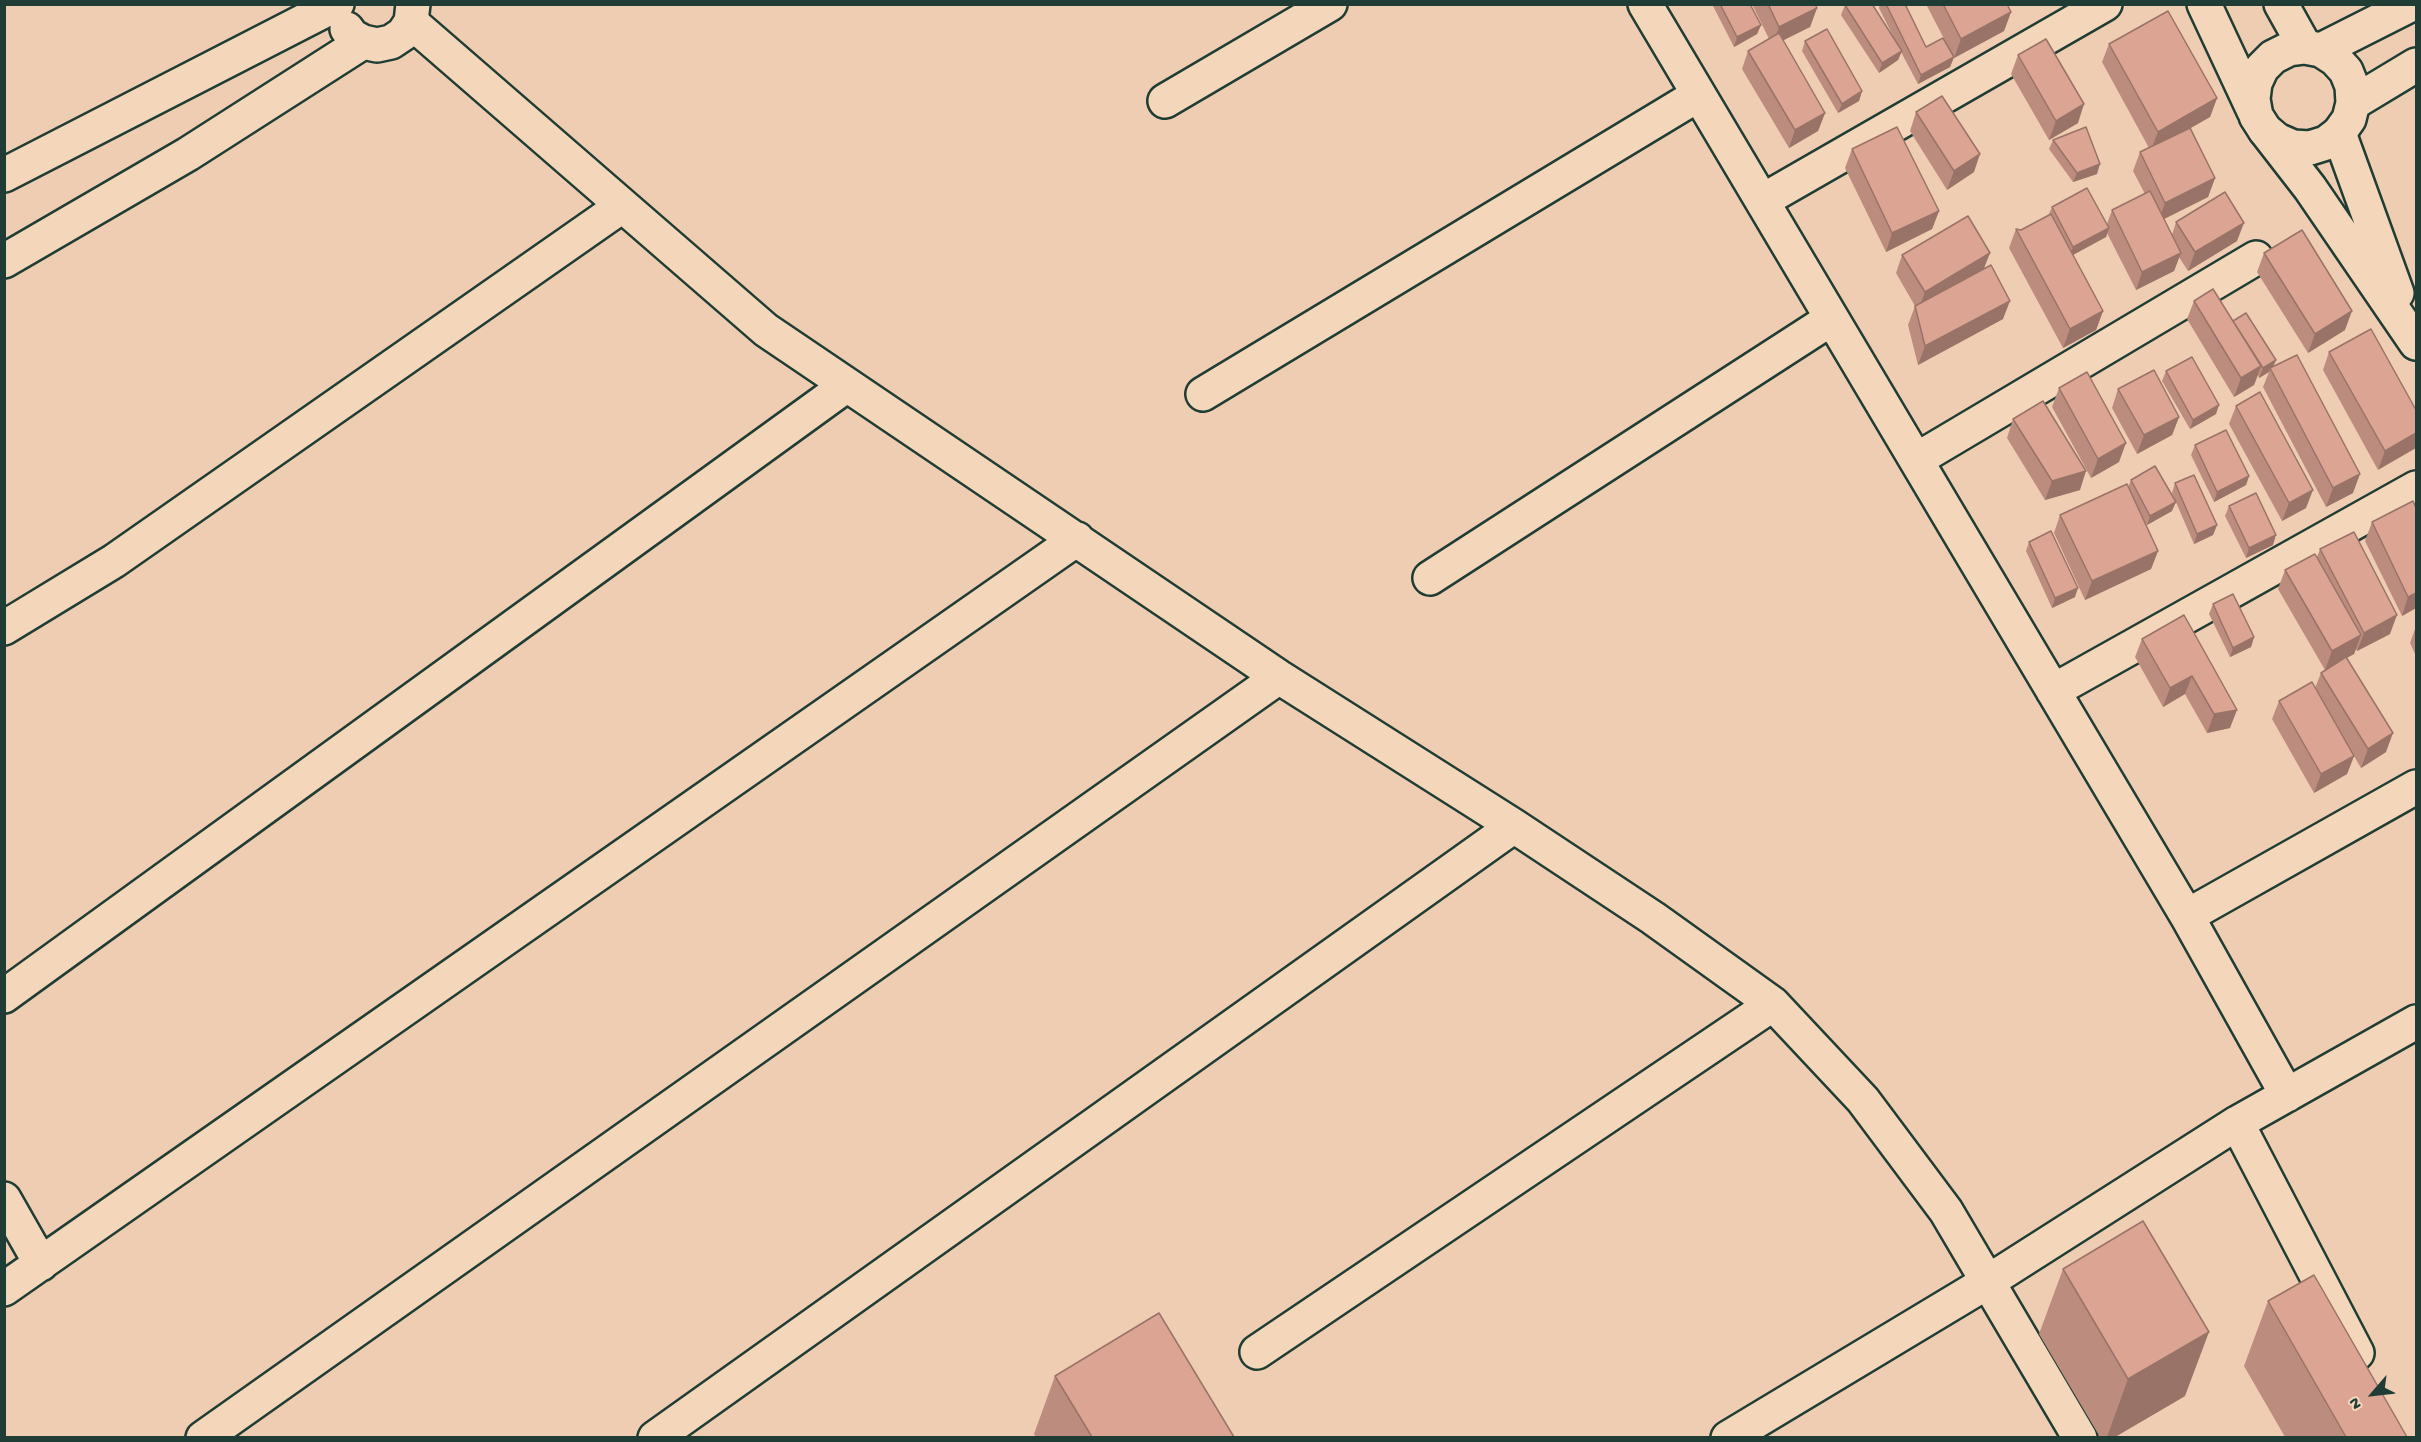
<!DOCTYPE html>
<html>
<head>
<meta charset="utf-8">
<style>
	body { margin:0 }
	#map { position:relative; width:2421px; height:1442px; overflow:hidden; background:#efcdb2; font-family:"Gochi Hand",sans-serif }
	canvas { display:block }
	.frame { position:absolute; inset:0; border:6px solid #1f3d34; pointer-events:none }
	.north { position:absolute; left:2343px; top:1364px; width:60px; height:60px; -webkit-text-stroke:4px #f4d7ba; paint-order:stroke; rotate:242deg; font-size:16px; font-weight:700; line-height:24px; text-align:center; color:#1f3d34 }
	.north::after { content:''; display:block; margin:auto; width:21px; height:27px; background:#1f3d34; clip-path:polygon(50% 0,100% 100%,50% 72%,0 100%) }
</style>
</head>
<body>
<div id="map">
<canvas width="2421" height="1442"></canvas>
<div class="frame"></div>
<div class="north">N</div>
</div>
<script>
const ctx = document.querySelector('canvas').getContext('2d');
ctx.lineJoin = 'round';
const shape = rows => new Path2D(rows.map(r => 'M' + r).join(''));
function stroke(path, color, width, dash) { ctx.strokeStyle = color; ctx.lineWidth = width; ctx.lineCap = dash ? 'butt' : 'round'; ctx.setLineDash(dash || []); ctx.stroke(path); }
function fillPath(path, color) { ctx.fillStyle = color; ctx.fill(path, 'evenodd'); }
const street = shape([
	[1645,4,2187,916,2287,1095],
	[411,22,766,330,1279,677,1514,826,1653,918,1773,1004,1863,1100,1946,1211,2080,1438],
	[1165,101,1330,4],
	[2265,130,2310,188,2416,343],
	[2339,133,2397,293],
	[1762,201,2105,4],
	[1203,394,1698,95],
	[1916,460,2256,258],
	[1430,578,1831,319],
	[4,628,114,561,622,206],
	[2053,691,2416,488],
	[2187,916,2416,787],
	[4,996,847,385],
	[2237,1123,2357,1353],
	[4,1199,41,1264],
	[4,1289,1077,539],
	[1257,1352,1773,1004],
	[203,1438,1279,677],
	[655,1438,1514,826],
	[1728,1438,1989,1281,2237,1123,2416,1022]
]);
const secondary = shape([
	[2204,4,2254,111],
	[2281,4,2305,47],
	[347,29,352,36,363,42,377,45,391,42,403,34,411,22,413,4],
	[2321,50,2412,4],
	[2353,103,2352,86,2346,71,2335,59,2321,50,2305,47,2289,49,2273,57,2262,68,2255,83,2253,99,2256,116,2265,130,2277,140,2293,147,2310,148,2326,143,2339,133,2349,119,2353,103,2416,65],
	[4,175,337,4],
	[4,261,188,154,363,42]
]);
const wall = shape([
	[1712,4,1750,4,1761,25,1757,34,1734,47],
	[1752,4,1815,4,1817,8,1810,27,1783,40,1825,113,1818,131,1789,148,1742,69,1748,51,1769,39],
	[1880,4,1905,4,1926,47,1954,57,1950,67,1918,84,1901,52,1898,60,1879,73,1841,15,1845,5,1898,46,1879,8],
	[1926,4,2007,4,2011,12,2004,31,1954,58],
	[1805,41,1862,91,1859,101,1838,113,1802,51],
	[2109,44,2217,98,2210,117,2191,128,2215,178,2208,197,2164,219,2172,235,2176,222,2237,241,2188,271,2179,257,2174,271,2136,290,2107,233,2106,237,2073,255,2103,311,2096,330,2063,348,2009,248,2016,229,2021,230,2048,216,2052,207,2107,224,2112,210,2145,194,2133,171,2140,152,2149,148,2102,62],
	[2018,55,2078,123,2049,140,2011,74],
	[1916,112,1974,172,1947,190,1910,131],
	[2053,140,2097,174,2073,182,2049,149],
	[1852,149,1939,211,1932,229,1886,252,1845,168],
	[2264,253,2345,330,2308,353,2257,272],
	[1902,255,1984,269,2003,319,1918,365,1908,325,1915,306,1896,273],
	[2194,301,2233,321,2276,360,2273,367,2353,493,2326,507,2263,387,2269,372,2259,378,2258,375,2254,385,2234,397,2187,319],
	[2329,352,2416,410,2378,470,2323,370],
	[2166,371,2216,414,2190,429,2162,381],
	[2059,388,2119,462,2091,478,2052,407],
	[2118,389,2179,417,2172,435,2137,454,2112,408],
	[2236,406,2306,508,2282,521,2229,424],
	[2013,419,2080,490,2045,500,2007,438],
	[2195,445,2249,476,2246,485,2214,502,2191,455],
	[2131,480,2172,511,2147,525,2141,515,2158,551,2151,569,2085,600,2054,533,2060,515,2128,487],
	[2175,483,2217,525,2213,535,2194,544,2172,493],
	[2416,500,2416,608,2402,616,2365,541,2372,522,2415,505],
	[2229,506,2273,545,2246,558,2225,516],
	[2029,542,2075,597,2052,608,2026,551],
	[2320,549,2390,634,2357,651,2356,649,2354,654,2346,658,2386,752,2361,768,2354,756,2347,774,2314,793,2272,719,2279,701,2315,688,2321,673,2325,670,2278,589,2285,570,2317,557],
	[2213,604,2254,637,2251,647,2230,657,2209,614],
	[2184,615,2230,728,2207,733,2185,694,2163,707,2135,657,2142,639],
	[2416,626,2416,656,2410,643],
	[2063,1269,2185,1396,2115,1437,2100,1437,2039,1334],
	[2268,1301,2407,1437,2285,1437,2244,1366],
	[1055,1376,1234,1437,1036,1437,1034,1434]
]);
const shadedWall = shape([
	[1817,8,1810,27,1772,46,1779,27],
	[2011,12,2004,31,1954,58,1961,39],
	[1761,25,1757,34,1734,47,1737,37],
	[1902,51,1898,60,1879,73,1882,63],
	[1954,57,1950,67,1918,84,1921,75],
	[1862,91,1859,101,1838,113,1842,104],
	[2217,98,2210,117,2151,150,2158,132],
	[2084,104,2078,123,2049,140,2056,121],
	[1825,113,1818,131,1789,148,1795,130],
	[1980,154,1974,172,1947,190,1954,171],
	[2100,164,2097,174,2073,182,2077,173],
	[2215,178,2208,197,2158,222,2165,203],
	[1939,211,1932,229,1886,252,1892,233],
	[2244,223,2237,241,2188,271,2195,252],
	[2109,228,2106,237,2069,257,2073,247],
	[1990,253,1983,271,1918,311,1925,292],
	[2181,253,2174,271,2136,290,2142,272],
	[2010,301,2003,319,1918,365,1925,346],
	[2103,311,2096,330,2063,348,2070,329],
	[2352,311,2345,330,2308,353,2315,334],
	[2276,360,2272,369,2270,368,2269,372,2259,378,2263,368],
	[2261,366,2254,385,2234,397,2241,378],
	[2219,405,2216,414,2190,429,2193,420],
	[2179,417,2172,435,2137,454,2144,435],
	[2416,433,2416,448,2378,470,2385,451],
	[2126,443,2119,462,2091,478,2098,459],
	[2086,471,2080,490,2045,500,2052,481],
	[2360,474,2353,493,2326,507,2333,488],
	[2249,476,2246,485,2214,502,2217,492],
	[2313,490,2306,508,2282,521,2289,503],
	[2176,502,2172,511,2147,525,2150,516],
	[2217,525,2213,535,2194,544,2197,534],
	[2276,535,2273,545,2246,558,2249,548],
	[2158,551,2151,569,2085,600,2092,581],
	[2078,588,2075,597,2052,608,2055,598],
	[2416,593,2416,608,2402,616,2408,597],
	[2397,615,2390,634,2357,651,2364,633],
	[2361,635,2354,654,2325,670,2332,651],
	[2254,637,2251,647,2230,657,2233,648],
	[2192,676,2185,694,2163,707,2170,688],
	[2237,710,2230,728,2207,733,2214,714],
	[2393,733,2386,752,2361,768,2368,749],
	[2354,756,2347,774,2314,793,2321,774],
	[2209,1332,2185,1396,2115,1437,2107,1437,2128,1379]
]);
const building = shape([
	[1720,4,1750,4,1761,25,1737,37,1720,4],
	[1768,4,1815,4,1817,8,1779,27,1768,4],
	[1846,4,1872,4,1902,51,1882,63,1845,5,1846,4],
	[1886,4,1905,4,1926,47,1943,38,1954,57,1921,75,1886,4],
	[1943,4,2007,4,2011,12,1961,39,1943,4],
	[2168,11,2217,98,2158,132,2109,44,2168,11],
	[1827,29,1862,91,1842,104,1805,41,1827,29],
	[1779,33,1825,113,1795,130,1748,51,1779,33],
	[2046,39,2084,104,2056,121,2018,55,2046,39],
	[1942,96,1980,154,1954,171,1916,112,1942,96],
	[1897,127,1939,211,1892,233,1852,149,1897,127],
	[2086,127,2100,164,2077,173,2053,140,2086,127],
	[2190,128,2215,178,2165,203,2140,152,2190,128],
	[2087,188,2109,228,2073,247,2052,207,2087,188],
	[2150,191,2181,253,2142,272,2112,210,2150,191],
	[2225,192,2244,223,2195,252,2176,222,2225,192],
	[2051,214,2103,311,2070,329,2016,229,2021,230,2051,214],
	[1968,216,1990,253,1925,292,1902,255,1968,216],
	[2302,230,2352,311,2315,334,2264,253,2302,230],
	[1991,265,2010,301,1925,346,1915,306,1991,265],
	[2213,289,2261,366,2241,378,2194,301,2213,289],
	[2246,313,2276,360,2263,368,2233,321,2246,313],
	[2371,329,2416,410,2416,433,2385,451,2329,352,2371,329],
	[2297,355,2360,474,2333,488,2270,368,2297,355],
	[2192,357,2219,405,2193,420,2166,371,2192,357],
	[2154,370,2179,417,2144,435,2118,389,2154,370],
	[2087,372,2126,443,2098,459,2059,388,2087,372],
	[2260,392,2313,490,2289,503,2236,406,2260,392],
	[2043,401,2086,471,2052,481,2013,419,2043,401],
	[2226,430,2249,476,2217,492,2195,445,2226,430],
	[2155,466,2176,502,2150,516,2131,480,2155,466],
	[2194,475,2217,525,2197,534,2175,483,2194,475],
	[2127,484,2158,551,2092,581,2060,515,2127,484],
	[2256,493,2276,535,2249,548,2229,506,2256,493],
	[2413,501,2416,508,2416,593,2408,597,2372,522,2413,501],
	[2051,531,2078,588,2055,598,2029,542,2051,531],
	[2354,532,2397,615,2364,633,2320,549,2354,532],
	[2315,554,2361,635,2332,651,2285,570,2315,554],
	[2233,594,2254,637,2233,648,2213,604,2233,594],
	[2184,615,2237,710,2214,714,2192,676,2170,688,2142,639,2184,615],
	[2346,657,2393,733,2368,749,2321,673,2346,657],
	[2312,682,2354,756,2321,774,2279,701,2312,682],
	[2143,1221,2209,1332,2128,1379,2063,1269,2143,1221],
	[2314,1275,2407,1437,2346,1437,2268,1301,2314,1275],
	[1159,1313,1234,1437,1092,1437,1055,1376,1159,1313]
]);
stroke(street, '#1f3d34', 38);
stroke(secondary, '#1f3d34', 38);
stroke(street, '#f4d7ba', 33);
stroke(secondary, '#f4d7ba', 33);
fillPath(wall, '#bc8d7e');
fillPath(shadedWall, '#997367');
fillPath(building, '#dba493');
stroke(building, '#997367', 1.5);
</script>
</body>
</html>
